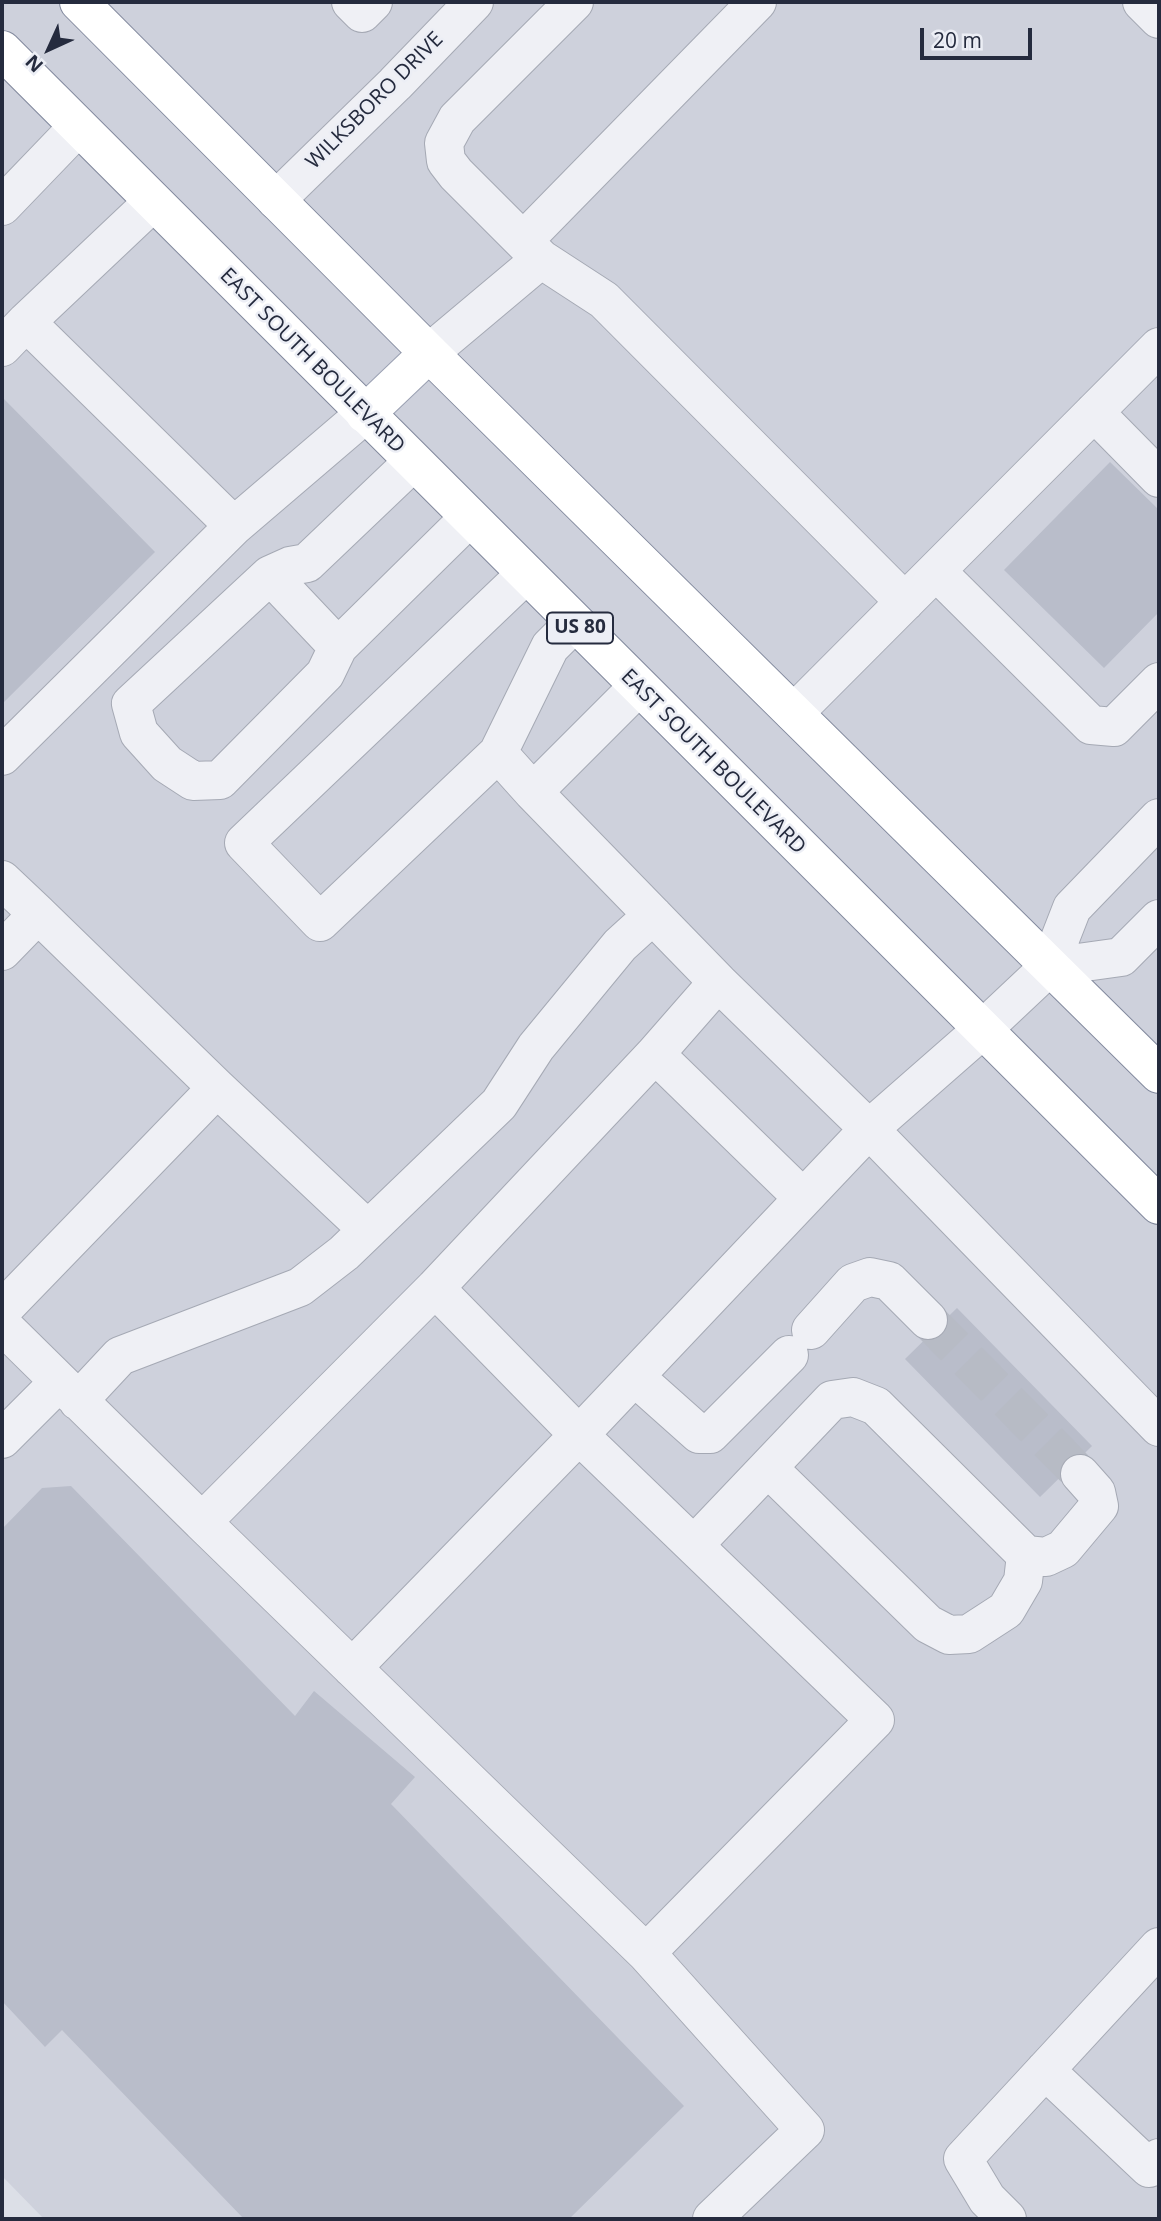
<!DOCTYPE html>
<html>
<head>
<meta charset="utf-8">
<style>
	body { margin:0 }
	#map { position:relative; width:1161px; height:2221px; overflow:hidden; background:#dcdfe7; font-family:"Open Sans",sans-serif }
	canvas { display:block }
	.frame { position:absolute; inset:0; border:4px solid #252b3e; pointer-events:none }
	.north { position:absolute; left:14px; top:14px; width:70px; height:70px; -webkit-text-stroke:5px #eceef5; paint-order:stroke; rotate:225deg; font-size:19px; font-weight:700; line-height:28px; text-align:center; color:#252b3e }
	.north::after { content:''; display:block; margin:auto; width:24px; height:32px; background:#252b3e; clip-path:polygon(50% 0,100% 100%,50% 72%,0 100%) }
	.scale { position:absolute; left:920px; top:28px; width:112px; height:32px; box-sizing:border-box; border:4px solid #252b3e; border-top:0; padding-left:9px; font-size:21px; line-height:24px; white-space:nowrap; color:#252b3e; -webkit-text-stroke:5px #eceef5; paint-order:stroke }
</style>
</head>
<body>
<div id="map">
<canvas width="1161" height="2221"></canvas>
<div class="frame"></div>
<div class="north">N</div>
<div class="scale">20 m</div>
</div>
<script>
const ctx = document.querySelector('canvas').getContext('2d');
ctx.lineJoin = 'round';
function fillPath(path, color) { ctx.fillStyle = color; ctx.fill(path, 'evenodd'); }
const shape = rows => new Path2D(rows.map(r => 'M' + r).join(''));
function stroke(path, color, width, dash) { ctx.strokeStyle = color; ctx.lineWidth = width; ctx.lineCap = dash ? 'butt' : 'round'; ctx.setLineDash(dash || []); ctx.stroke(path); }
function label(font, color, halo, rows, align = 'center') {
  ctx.font = font + ' "Open Sans",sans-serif'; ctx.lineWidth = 5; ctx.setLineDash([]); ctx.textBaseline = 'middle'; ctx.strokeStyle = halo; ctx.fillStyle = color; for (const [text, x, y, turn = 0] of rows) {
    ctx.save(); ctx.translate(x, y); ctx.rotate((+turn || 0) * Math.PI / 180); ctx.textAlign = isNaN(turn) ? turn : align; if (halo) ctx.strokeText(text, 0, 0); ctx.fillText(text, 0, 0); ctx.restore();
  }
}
const built = shape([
	[2,2,1159,2,1159,2219,44,2219,2,2176]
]);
const building = shape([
	[2,397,155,552,2,704],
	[1110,462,1159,510,1159,612,1104,668,1004,570],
	[957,1308,1092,1446,1040,1497,905,1359],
	[71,1486,295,1716,314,1691,415,1777,391,1804,684,2106,569,2219,244,2219,62,2030,45,2047,2,2001,2,1529,42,1488]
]);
const minorTunnel = shape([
	[928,1320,1080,1474]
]);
const minor = shape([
	[351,2,362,13,373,2],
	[574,2,457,119,444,143,446,161,456,174,541,259,604,300,905,602],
	[1142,2,1159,19],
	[276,200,395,84,474,2],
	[153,202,26,322,234,526],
	[2,206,78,127],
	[524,240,757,2],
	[2,347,26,322],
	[429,353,541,259],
	[1094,412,1159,478],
	[413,462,307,563,290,566,270,575,131,704,139,733,167,764,193,781,220,780,325,674,338,647,469,518],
	[936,571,1091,725,1114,727,1159,682],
	[526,574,244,843,320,922,498,753,533,792],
	[270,575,338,647],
	[638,687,533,792,718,982],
	[794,713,1159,347],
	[498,753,550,647,574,623],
	[2,756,234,526,365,414],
	[2,880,38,914],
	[2,951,38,914,217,1088],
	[1049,967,1121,957,1159,919],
	[655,1054,803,1198],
	[2,1310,217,1088,368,1230],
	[2,1325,202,1522],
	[811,1330,853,1283,870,1277,889,1281,928,1320],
	[635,1377,699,1434,710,1434,789,1355],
	[78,1401,120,1356,300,1287,344,1253,499,1104,536,1047,620,945,653,915],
	[2,1439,59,1382],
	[768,1468,928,1624,949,1635,969,1634,1006,1610,1023,1581,1026,1555],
	[694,1545,832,1400,853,1397,876,1406,1026,1555,1046,1557,1063,1549,1099,1506,1096,1492,1080,1474],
	[352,1668,579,1435,435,1288],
	[646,1953,202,1522,435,1288,655,1054,718,982,869,1129,1159,1427],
	[1045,2070,1149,2168,1159,2158],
	[712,2219,805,2130,646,1953,875,1720,579,1435,869,1129,982,1030,1049,967,1072,908,1159,818],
	[1007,2219,987,2199,963,2159,1159,1947]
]);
const major = shape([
	[365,414,429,353]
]);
const highway = shape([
	[79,2,429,353,1159,1074],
	[2,50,1159,1205]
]);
const shields = [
	[580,628,66]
];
const shieldNames = [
	["US 80",580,628]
];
const streetNames = [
	["WILKSBORO DRIVE",375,101,-45],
	["EAST SOUTH BOULEVARD",312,361,45],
	["EAST SOUTH BOULEVARD",713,762,45]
];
fillPath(built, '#ced1dc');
fillPath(building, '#b9bdca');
stroke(minorTunnel, '#b7bbc5', 38, [38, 19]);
stroke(minor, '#a5a9b4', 40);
stroke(major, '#9ba1b3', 40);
stroke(highway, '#838a9e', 40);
stroke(minor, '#eff0f5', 38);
stroke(major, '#fff', 38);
stroke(highway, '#fff', 38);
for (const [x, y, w] of shields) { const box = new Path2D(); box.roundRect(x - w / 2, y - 15.5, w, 31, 5); ctx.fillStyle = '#eceef5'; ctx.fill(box); stroke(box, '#252b3e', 2); }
label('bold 19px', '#252b3e', null, shieldNames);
label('21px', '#252b3e', '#eceef5', streetNames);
</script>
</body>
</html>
